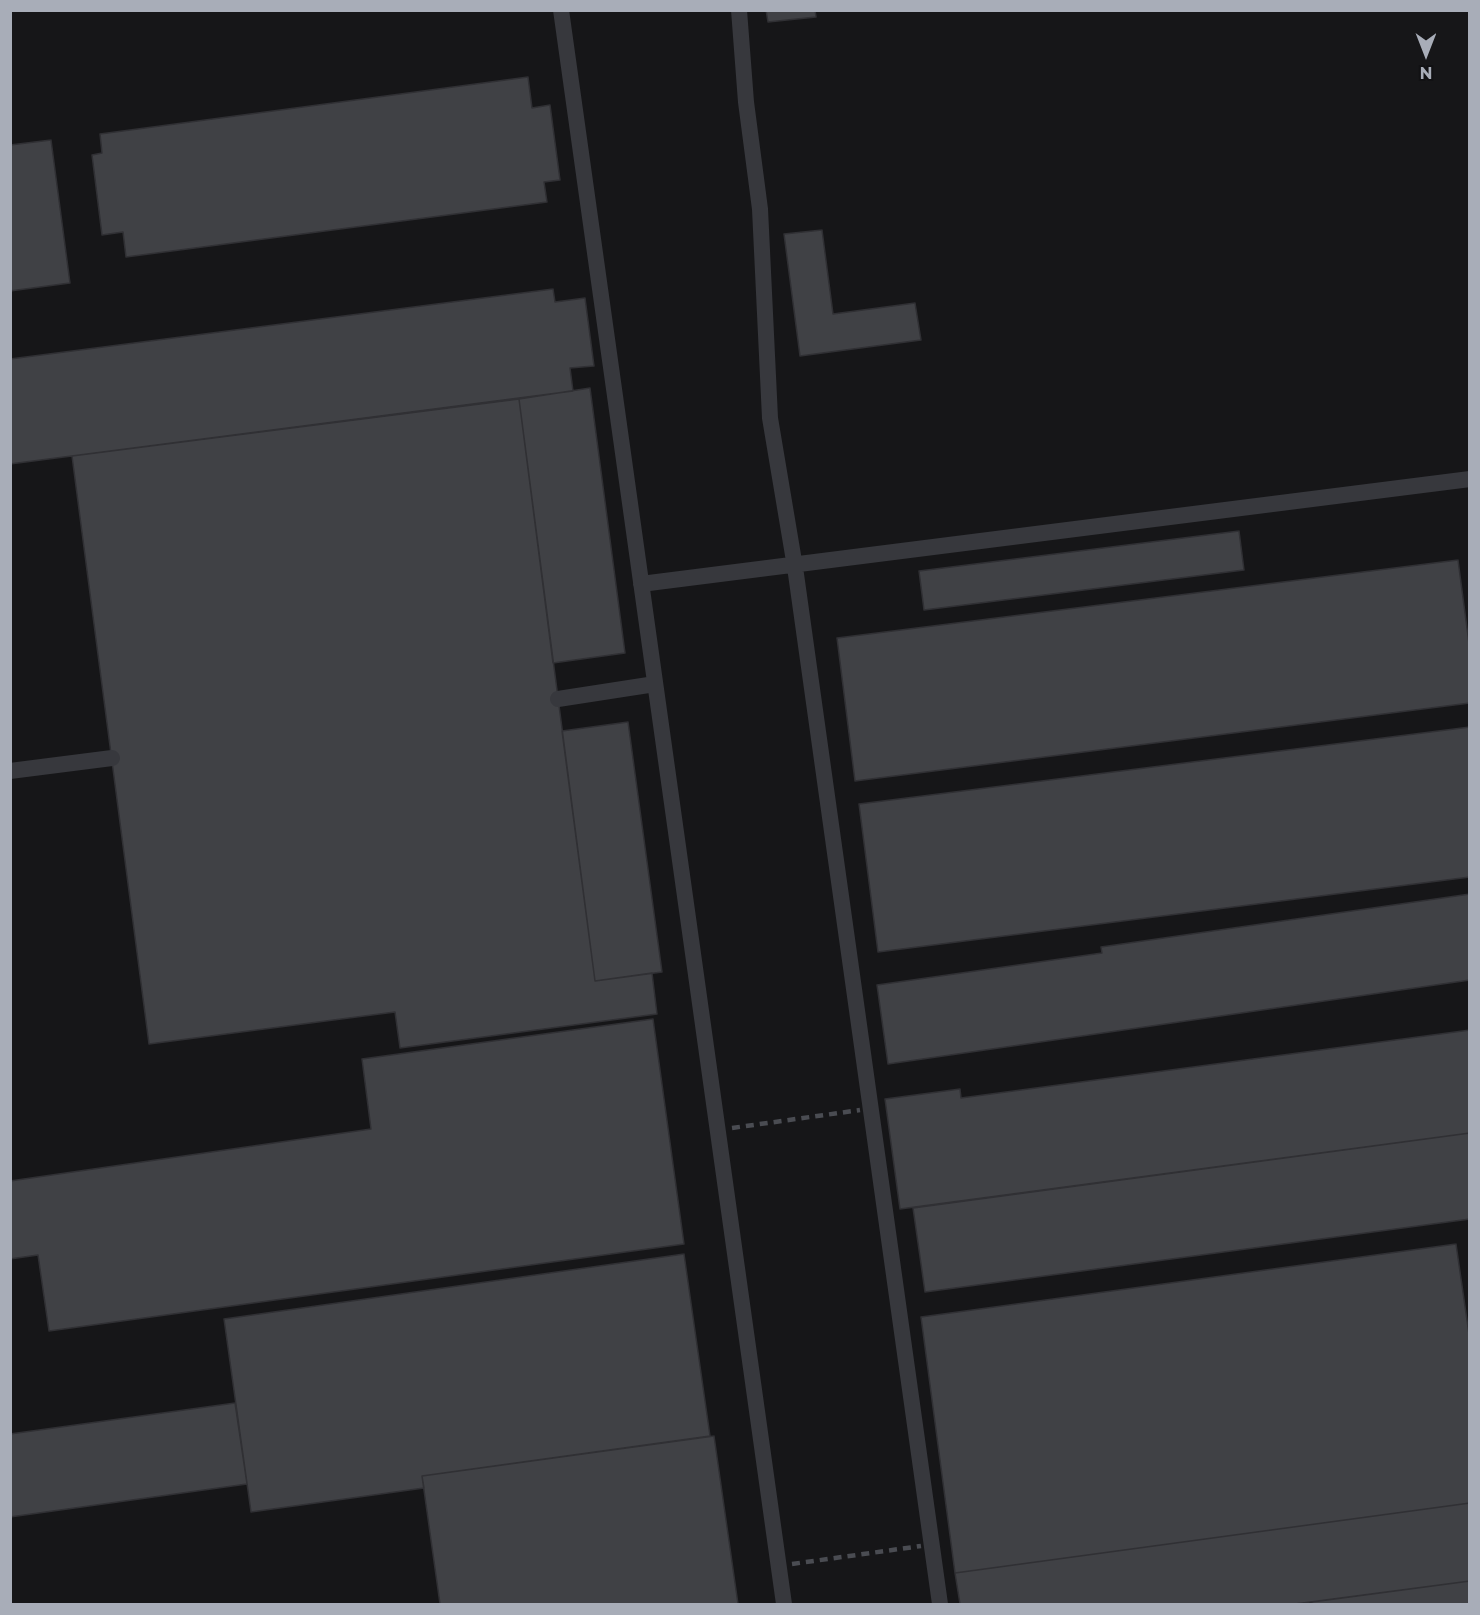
<!DOCTYPE html>
<html>
<head>
<meta charset="utf-8">
<style>
	body { margin:0 }
	#map { position:relative; width:1480px; height:1615px; overflow:hidden; background:#161618; font-family:Montserrat,sans-serif }
	canvas { display:block }
	.frame { position:absolute; inset:0; border:12px solid #a8adb8; pointer-events:none }
	.north { position:absolute; left:1396px; top:24px; width:60px; height:60px; -webkit-text-stroke:4px #111113; paint-order:stroke; rotate:180deg; font-size:16px; font-weight:700; line-height:24px; text-align:center; color:#a8adb8 }
	.north::after { content:''; display:block; margin:auto; width:21px; height:27px; background:#a8adb8; clip-path:polygon(50% 0,100% 100%,50% 72%,0 100%) }
</style>
</head>
<body>
<div id="map">
<canvas width="1480" height="1615"></canvas>
<div class="frame"></div>
<div class="north">N</div>
</div>
<script>
const ctx = document.querySelector('canvas').getContext('2d');
ctx.lineJoin = 'round';
function fillPath(path, color) { ctx.fillStyle = color; ctx.fill(path, 'evenodd'); }
const shape = rows => new Path2D(rows.map(r => 'M' + r).join(''));
function stroke(path, color, width, dash) { ctx.strokeStyle = color; ctx.lineWidth = width; ctx.lineCap = dash ? 'butt' : 'round'; ctx.setLineDash(dash || []); ctx.stroke(path); }
const building = shape([
	[766,10,815,10,816,17,768,22,766,10],
	[528,77,532,108,550,105,560,180,544,182,547,202,126,257,123,232,102,235,92,155,102,153,100,134,528,77],
	[51,140,70,283,10,291,10,145,51,140],
	[822,230,833,314,915,303,921,340,800,356,784,234,822,230],
	[553,289,555,302,585,298,594,366,570,368,573,391,10,464,10,359,553,289],
	[590,388,625,653,553,663,519,399,590,388],
	[519,399,595,981,652,973,657,1014,400,1048,395,1012,149,1044,72,456,519,399],
	[1239,531,1244,570,924,610,919,571,1239,531],
	[1458,560,1470,651,1470,703,855,781,837,638,1458,560],
	[628,722,662,972,595,981,562,731,628,722],
	[1470,727,1470,877,878,952,859,804,1470,727],
	[1470,894,1470,980,888,1064,877,985,1102,953,1101,947,1470,894],
	[653,1019,684,1244,49,1331,38,1255,10,1259,10,1181,371,1129,362,1059,653,1019],
	[1470,1030,1470,1133,900,1209,885,1099,960,1089,961,1098,1470,1030],
	[1470,1133,1470,1219,925,1292,913,1208,1470,1133],
	[1456,1244,1470,1341,1470,1503,955,1573,921,1317,1456,1244],
	[684,1254,710,1436,422,1476,424,1488,251,1512,224,1319,684,1254],
	[235,1403,247,1484,10,1517,10,1434,235,1403],
	[714,1436,738,1604,440,1604,422,1476,714,1436],
	[1470,1503,1470,1581,1295,1604,960,1604,955,1573,1470,1503],
	[1470,1581,1470,1604,1313,1604,1312,1602,1470,1581]
]);
const lane = shape([
	[561,10,784,1604],
	[739,10,746,102,760,209,770,418,795,567,940,1604],
	[641,584,1470,479],
	[558,699,655,684],
	[10,771,112,758]
]);
const rail = shape([
	[732,1128,860,1110],
	[792,1564,921,1546]
]);
fillPath(building, '#404145');
stroke(building, '#303034', 1.5);
stroke(lane, '#37383d', 16);
stroke(rail, '#4a4c52', 4.5, [8, 6]);
</script>
</body>
</html>
